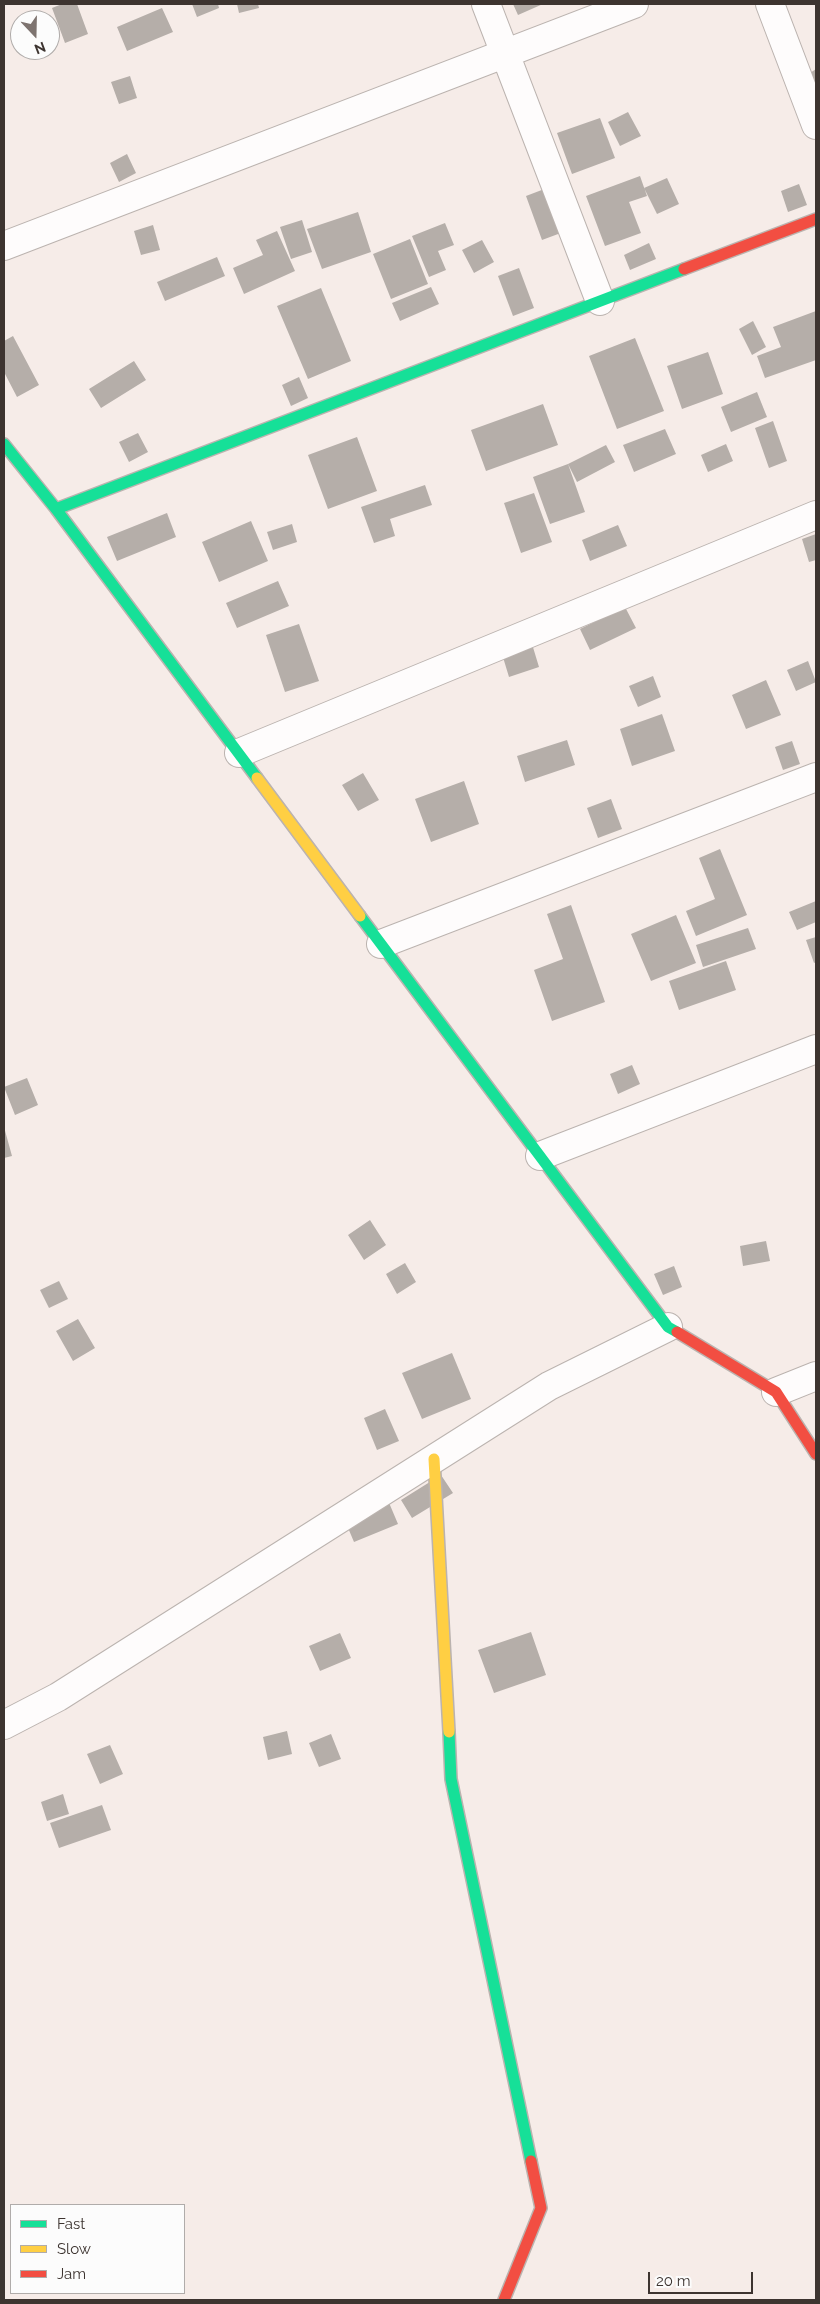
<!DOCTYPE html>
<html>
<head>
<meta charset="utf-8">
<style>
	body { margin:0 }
	#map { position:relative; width:820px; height:2304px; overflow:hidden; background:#f6ece8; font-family:Raleway,sans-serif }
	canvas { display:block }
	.frame { position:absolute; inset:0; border:5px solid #3d3430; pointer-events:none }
	.legend { position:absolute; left:10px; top:2204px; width:175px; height:90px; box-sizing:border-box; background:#fcfcfc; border:1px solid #b0acaa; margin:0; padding:6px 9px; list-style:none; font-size:15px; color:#3d3430 }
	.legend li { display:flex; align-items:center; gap:10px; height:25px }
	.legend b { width:25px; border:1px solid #b0acaa }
	.north { position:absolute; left:10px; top:10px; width:50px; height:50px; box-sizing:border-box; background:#fcfcfc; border:1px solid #b0acaa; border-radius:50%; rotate:159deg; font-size:14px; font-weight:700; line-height:20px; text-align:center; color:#3d3430 }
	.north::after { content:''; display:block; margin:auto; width:18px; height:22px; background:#7e7470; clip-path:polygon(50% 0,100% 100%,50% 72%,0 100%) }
	.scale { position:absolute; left:648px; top:2272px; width:105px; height:22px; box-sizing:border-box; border:2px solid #3d3430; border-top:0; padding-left:6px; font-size:15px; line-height:18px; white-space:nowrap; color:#3d3430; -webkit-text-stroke:4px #fcfcfc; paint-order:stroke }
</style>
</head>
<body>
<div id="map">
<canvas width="820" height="2304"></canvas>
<div class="frame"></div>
<ul class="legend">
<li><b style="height:6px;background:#16e098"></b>Fast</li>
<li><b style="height:6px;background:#ffcf43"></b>Slow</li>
<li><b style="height:6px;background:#f24e42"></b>Jam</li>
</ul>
<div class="north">N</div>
<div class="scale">20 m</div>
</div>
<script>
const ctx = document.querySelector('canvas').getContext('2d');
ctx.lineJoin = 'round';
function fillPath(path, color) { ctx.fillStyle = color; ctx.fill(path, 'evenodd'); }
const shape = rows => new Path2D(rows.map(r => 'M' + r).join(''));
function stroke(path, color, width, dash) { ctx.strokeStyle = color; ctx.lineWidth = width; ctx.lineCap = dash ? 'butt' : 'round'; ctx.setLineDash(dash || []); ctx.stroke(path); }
const building = shape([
	[62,4,77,4,88,34,65,43,52,8],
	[192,4,218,4,219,8,197,17],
	[237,4,258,4,259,8,239,13],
	[513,4,543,4,518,15],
	[162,8,173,32,127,51,117,27],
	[816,69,816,84,810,73],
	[130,76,137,98,119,104,111,82],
	[628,112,641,136,620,146,608,122],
	[600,118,615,158,572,174,557,133],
	[127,154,136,173,119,182,110,163],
	[640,176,647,196,629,202,641,233,605,246,586,196],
	[667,178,679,204,657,214,644,188],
	[568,180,585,224,542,240,526,196],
	[799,184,807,205,788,212,781,191],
	[358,212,371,252,322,269,307,229],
	[302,220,312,252,291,259,280,227],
	[445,223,454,245,438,251,446,270,429,277,412,236],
	[153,225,160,250,141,255,134,231],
	[277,231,295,271,244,294,233,268,263,255,256,240],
	[410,239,428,284,391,299,373,254],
	[482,240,494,262,474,273,462,250],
	[649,243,656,259,630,270,624,255],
	[217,257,225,276,165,301,157,282],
	[519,268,534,308,513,316,498,276],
	[431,287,439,304,400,321,392,303],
	[321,288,351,361,308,379,277,306],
	[816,311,816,360,765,378,757,356,781,347,773,327],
	[753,321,766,347,752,355,739,329],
	[13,336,39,385,17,397,4,372,4,341],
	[635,338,664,411,617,429,589,356],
	[708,352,723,394,682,409,667,366],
	[134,361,146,380,101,408,89,389],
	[299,377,308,398,291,406,282,385],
	[757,392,767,417,731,432,721,407],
	[543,404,558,445,486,471,471,430],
	[773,421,787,461,769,468,755,428],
	[665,429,676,454,634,472,623,445],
	[138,433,148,452,129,462,119,442],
	[357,437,377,491,328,509,308,455],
	[726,444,733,461,708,472,701,455],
	[606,445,615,462,577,482,568,464],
	[568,464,585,512,550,524,533,477],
	[425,485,432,505,390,519,395,536,374,543,361,507],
	[534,493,552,542,521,553,504,503],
	[167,513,176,537,117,561,107,537],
	[251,521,268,561,219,582,202,542],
	[292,524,297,542,273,550,267,532],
	[618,525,627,546,590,561,582,540],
	[816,534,816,560,809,562,802,539],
	[278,581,289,606,237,628,226,603],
	[625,607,636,628,590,650,580,629],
	[299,624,319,681,285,692,266,635],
	[532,644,539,667,509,677,502,654],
	[808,661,816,682,796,691,787,670],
	[653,676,661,697,638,707,629,686],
	[766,680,781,715,746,729,732,695],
	[662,714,675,751,632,766,620,729],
	[567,740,575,765,525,782,517,756],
	[792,741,800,764,783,770,775,747],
	[363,773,379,800,358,811,342,785],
	[464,781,479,824,431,842,415,799],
	[611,799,622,829,598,838,587,808],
	[720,849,747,915,696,936,686,911,715,899,699,858],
	[816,901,816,922,797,930,789,912],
	[571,905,605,1002,552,1021,534,970,563,959,547,914],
	[676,915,696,963,651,981,631,934],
	[748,928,756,949,703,967,696,945],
	[816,937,816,962,814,963,806,940],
	[726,961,736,990,679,1010,669,981],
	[632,1065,640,1084,618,1094,610,1074],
	[27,1078,38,1105,15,1115,4,1087],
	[4,1127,12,1156,4,1158],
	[370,1220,386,1245,364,1260,348,1235],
	[766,1241,770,1261,743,1266,740,1246],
	[405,1263,416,1282,397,1294,386,1274],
	[674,1266,682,1287,663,1295,654,1274],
	[59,1281,68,1299,49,1308,40,1290],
	[78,1319,95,1348,73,1361,56,1331],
	[452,1353,471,1399,422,1419,402,1373],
	[385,1409,399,1441,377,1450,364,1418],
	[441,1475,453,1493,412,1518,401,1500],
	[387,1498,398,1524,354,1542,343,1516],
	[531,1632,546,1675,494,1693,478,1650],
	[340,1633,351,1658,320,1671,309,1646],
	[287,1731,292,1754,268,1760,263,1737],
	[331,1734,341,1759,319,1767,309,1743],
	[110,1745,123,1774,100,1784,87,1754],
	[63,1794,69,1814,47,1821,41,1802],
	[102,1805,111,1830,59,1848,50,1823]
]);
const street = shape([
	[486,4,600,301],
	[770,4,816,125],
	[4,246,634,4],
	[239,753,816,515],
	[381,944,816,777],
	[540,1156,816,1049],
	[776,1392,816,1376],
	[4,1725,58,1697,549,1386,668,1327]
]);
const fast = shape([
	[4,444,56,509,257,778],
	[56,509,684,269],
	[360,916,668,1327,677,1332],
	[449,1732,451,1779,531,2161]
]);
const slow = shape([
	[257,778,360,916],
	[434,1459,449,1732]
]);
const jam = shape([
	[684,269,816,219],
	[677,1332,776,1392,816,1454],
	[504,2300,541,2208,531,2161]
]);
fillPath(building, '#b5aea9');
stroke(street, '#bbb3af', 30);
stroke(fast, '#bbb3af', 14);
stroke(slow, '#bbb3af', 14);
stroke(jam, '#bbb3af', 14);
stroke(street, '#fefcfc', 28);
stroke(fast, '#16e098', 11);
stroke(slow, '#ffcf43', 11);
stroke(jam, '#f24e42', 11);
</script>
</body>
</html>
